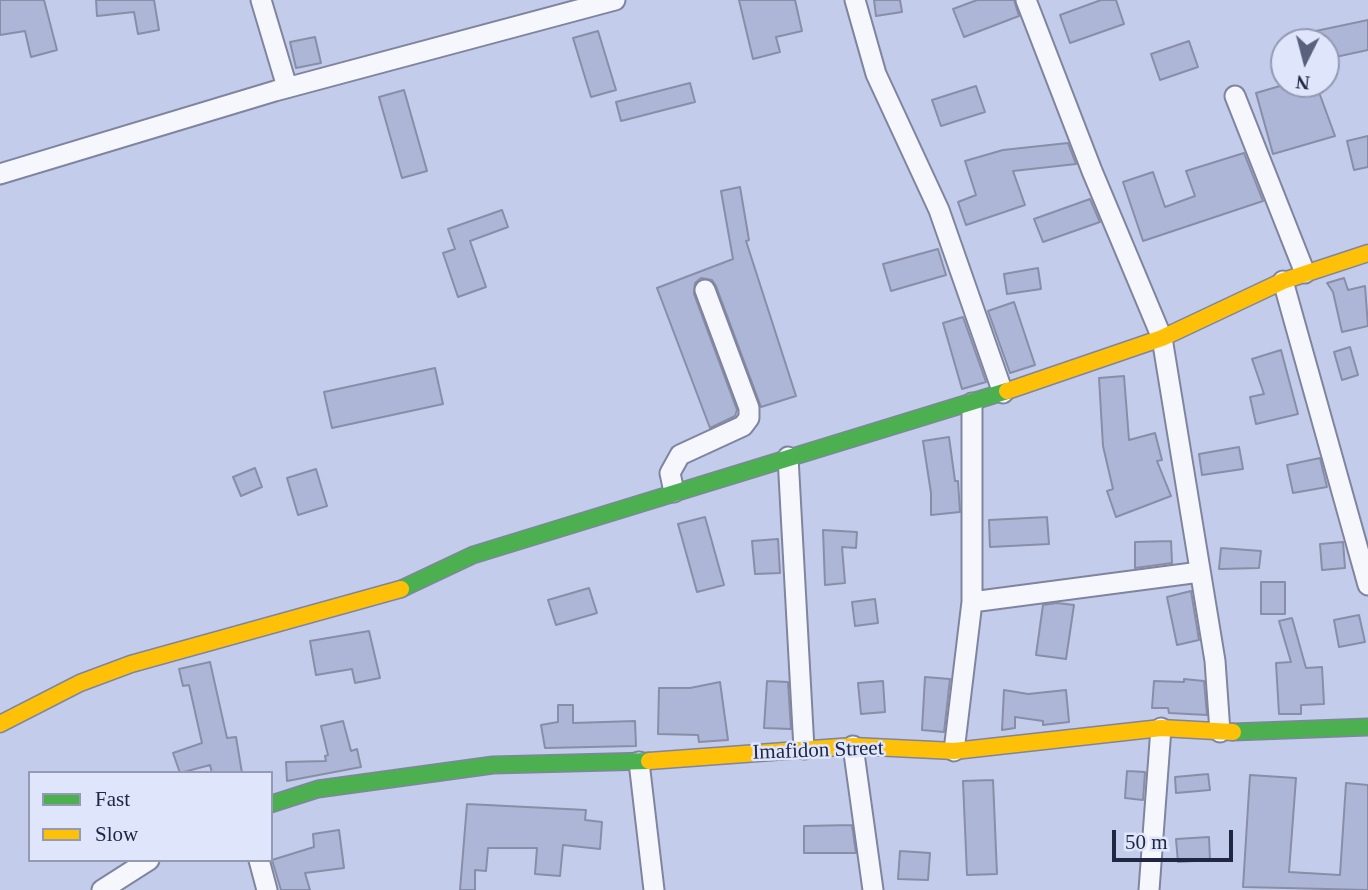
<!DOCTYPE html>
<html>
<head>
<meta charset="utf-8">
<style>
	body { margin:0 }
	#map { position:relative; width:1368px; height:890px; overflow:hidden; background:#c3cceb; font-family:Georgia,serif }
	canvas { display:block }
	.legend { position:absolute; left:28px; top:771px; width:245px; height:91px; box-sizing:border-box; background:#dfe6fc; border:2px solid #939ab2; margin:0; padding:9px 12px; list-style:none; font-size:21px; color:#202742 }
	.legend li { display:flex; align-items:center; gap:14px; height:35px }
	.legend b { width:35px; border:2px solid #939ab2 }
	.north { position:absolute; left:1270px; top:28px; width:70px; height:70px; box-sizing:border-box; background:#dfe6fc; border:2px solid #939ab2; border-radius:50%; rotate:186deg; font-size:19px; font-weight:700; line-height:28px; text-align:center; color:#202742 }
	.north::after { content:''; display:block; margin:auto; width:24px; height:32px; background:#59617d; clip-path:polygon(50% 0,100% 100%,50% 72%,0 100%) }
	.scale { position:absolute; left:1112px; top:830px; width:121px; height:32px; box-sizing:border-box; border:4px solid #202742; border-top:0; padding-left:9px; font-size:21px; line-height:24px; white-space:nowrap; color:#202742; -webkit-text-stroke:5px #dfe6fc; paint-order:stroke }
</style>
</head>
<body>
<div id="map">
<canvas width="1368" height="890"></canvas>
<ul class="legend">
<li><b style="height:9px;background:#4caf50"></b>Fast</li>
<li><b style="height:9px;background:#ffc107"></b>Slow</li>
</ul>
<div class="north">N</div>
<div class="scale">50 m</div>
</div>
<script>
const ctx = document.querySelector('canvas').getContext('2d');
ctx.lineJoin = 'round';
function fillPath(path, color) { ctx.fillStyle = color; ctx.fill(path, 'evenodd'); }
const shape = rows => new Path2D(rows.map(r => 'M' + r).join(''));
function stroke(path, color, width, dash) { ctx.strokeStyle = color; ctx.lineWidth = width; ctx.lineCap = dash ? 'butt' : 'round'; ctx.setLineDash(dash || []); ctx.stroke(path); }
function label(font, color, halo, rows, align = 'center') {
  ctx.font = font + ' Georgia,serif'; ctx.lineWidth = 5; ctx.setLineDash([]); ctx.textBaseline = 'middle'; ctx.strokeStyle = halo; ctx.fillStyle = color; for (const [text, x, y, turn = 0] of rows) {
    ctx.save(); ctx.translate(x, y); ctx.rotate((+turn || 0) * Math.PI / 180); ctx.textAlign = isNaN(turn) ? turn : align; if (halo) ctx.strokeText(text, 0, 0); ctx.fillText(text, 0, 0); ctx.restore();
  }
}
const building = shape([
	[0,0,44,0,57,50,31,57,25,31,0,35,0,0],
	[96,0,154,0,159,30,138,34,134,12,97,16,96,0],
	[739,0,795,0,802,31,776,37,780,52,753,59,739,0],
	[874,0,900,0,902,12,876,16,874,0],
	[977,0,1014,0,1019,16,964,37,953,9,977,0],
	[1101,0,1116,0,1124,24,1070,43,1060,15,1101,0],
	[1368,20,1368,50,1326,59,1326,42,1292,42,1292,36,1368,20],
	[598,31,616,90,591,97,573,38,598,31],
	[315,37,321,63,296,68,290,42,315,37],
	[1189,41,1198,67,1160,80,1151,54,1189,41],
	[690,83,695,102,621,121,616,102,690,83],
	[1287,84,1316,84,1335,136,1273,154,1256,93,1287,84],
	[976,86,985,112,941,126,932,100,976,86],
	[404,90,427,171,402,178,379,97,404,90],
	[1368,136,1368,167,1354,170,1347,141,1368,136],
	[1068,143,1076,164,1013,171,1025,205,966,225,958,202,976,195,965,161,1003,150,1068,143],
	[1244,153,1263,201,1143,241,1123,182,1153,172,1165,207,1195,196,1186,171,1244,153],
	[740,187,749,240,746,241,796,396,761,407,716,286,712,280,701,278,695,283,694,294,737,410,735,416,710,428,657,288,733,259,721,191,740,187],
	[1090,199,1100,222,1043,242,1034,219,1090,199],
	[502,210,508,227,470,241,486,287,458,297,443,253,455,249,448,229,502,210],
	[938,249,946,275,891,291,883,264,938,249],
	[1038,268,1041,289,1007,294,1004,274,1038,268],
	[1344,278,1348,290,1365,286,1368,326,1342,332,1333,292,1327,283,1344,278],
	[1014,302,1035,365,1010,373,988,311,1014,302],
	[963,317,986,382,962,389,943,323,963,317],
	[1350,347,1358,375,1342,380,1334,352,1350,347],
	[1281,350,1298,414,1256,424,1250,397,1264,394,1252,359,1281,350],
	[435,368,443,404,332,428,324,392,435,368],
	[1124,376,1129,440,1155,433,1162,460,1157,461,1171,496,1116,517,1107,491,1113,489,1103,446,1099,378,1124,376],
	[949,437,955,481,958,481,960,512,931,515,931,493,923,441,949,437],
	[1239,447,1243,469,1202,475,1199,454,1239,447],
	[1320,458,1327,487,1293,493,1287,465,1320,458],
	[255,468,262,487,241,496,233,477,255,468],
	[316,469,327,506,298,515,287,478,316,469],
	[705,517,724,585,697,592,678,524,705,517],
	[1047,517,1049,544,990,547,989,520,1047,517],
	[823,530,857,532,856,548,842,547,845,583,825,585,823,530],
	[778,539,780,573,755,574,752,541,778,539],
	[1171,541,1172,563,1135,568,1135,542,1171,541],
	[1343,542,1345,568,1322,570,1320,544,1343,542],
	[1221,548,1261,551,1259,568,1219,569,1221,548],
	[1261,582,1285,582,1285,614,1261,614,1261,582],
	[589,588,597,613,556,625,548,600,589,588],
	[1191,591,1199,640,1177,645,1167,597,1191,591],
	[875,599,878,623,855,626,852,602,875,599],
	[1057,603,1074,605,1066,659,1036,655,1043,605,1057,603],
	[1359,615,1365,642,1339,647,1334,620,1359,615],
	[1292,618,1306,668,1322,667,1324,704,1301,705,1301,714,1279,714,1276,663,1291,662,1279,621,1292,618],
	[369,631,380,678,355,683,352,669,316,675,310,641,369,631],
	[210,662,227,738,236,737,242,773,212,773,210,765,180,773,173,753,202,743,189,685,183,686,179,669,210,662],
	[925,677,950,679,944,732,922,730,925,677],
	[1184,679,1204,681,1207,715,1169,713,1168,708,1152,708,1154,681,1184,682,1184,679],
	[767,681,788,682,791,729,764,728,767,681],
	[883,681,885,712,861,714,858,683,883,681],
	[720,682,728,740,699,742,698,735,658,734,659,688,690,688,720,682],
	[1004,690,1028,694,1066,690,1069,722,1043,725,1043,721,1015,717,1015,728,1002,730,1004,690],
	[558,705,573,705,573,723,635,721,636,746,545,748,541,725,558,722,558,705],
	[343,721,351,751,357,749,361,767,287,781,286,762,326,761,325,756,328,755,321,726,343,721],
	[1127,771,1145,772,1143,800,1125,798,1127,771],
	[1208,774,1210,790,1176,793,1175,777,1208,774],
	[1250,775,1296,778,1289,872,1340,875,1346,783,1368,785,1368,890,1243,887,1250,775],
	[993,780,997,874,967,875,963,781,993,780],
	[467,804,586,810,585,820,602,822,600,849,563,845,560,876,535,874,537,848,488,848,486,871,475,870,475,890,460,890,467,804],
	[852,825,856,853,804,853,804,826,852,825],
	[339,830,344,868,305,873,310,890,281,890,272,860,314,847,313,834,339,830],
	[1209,837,1210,860,1178,862,1176,839,1209,837],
	[900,851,930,853,928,880,898,879,900,851]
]);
const street = shape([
	[261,0,287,87],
	[855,0,876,74,939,210,1003,393],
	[1026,0,1092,171,1162,338,1215,661,1220,732],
	[1235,96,1305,273],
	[0,174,275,91,615,0],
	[1283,281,1368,585],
	[788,457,804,749],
	[674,492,670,473,680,455,743,426,749,418,749,408,705,290],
	[972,602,1200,572],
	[853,746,873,890],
	[954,751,972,602,972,403],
	[639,762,654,890],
	[259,860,267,890],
	[102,890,149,860],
	[1149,890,1161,728]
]);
const fast = shape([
	[401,589,473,555,1007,391],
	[1233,732,1368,727],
	[271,804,318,789,493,765,649,761]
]);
const slow = shape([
	[1007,391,1162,338,1283,281,1368,253],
	[0,724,80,683,131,664,401,589],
	[649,761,853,746,954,751,1161,728,1233,732]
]);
const streetNames = [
	["Imafidon Street",818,751,-2]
];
fillPath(building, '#aeb6d8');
stroke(building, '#888ea8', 2);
stroke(street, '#7f859f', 23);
stroke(fast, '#7f859f', 19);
stroke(slow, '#7f859f', 19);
stroke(street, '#f6f7fc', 19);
stroke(fast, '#4caf50', 16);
stroke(slow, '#ffc107', 16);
label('21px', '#202742', '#dfe6fc', streetNames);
</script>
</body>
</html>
